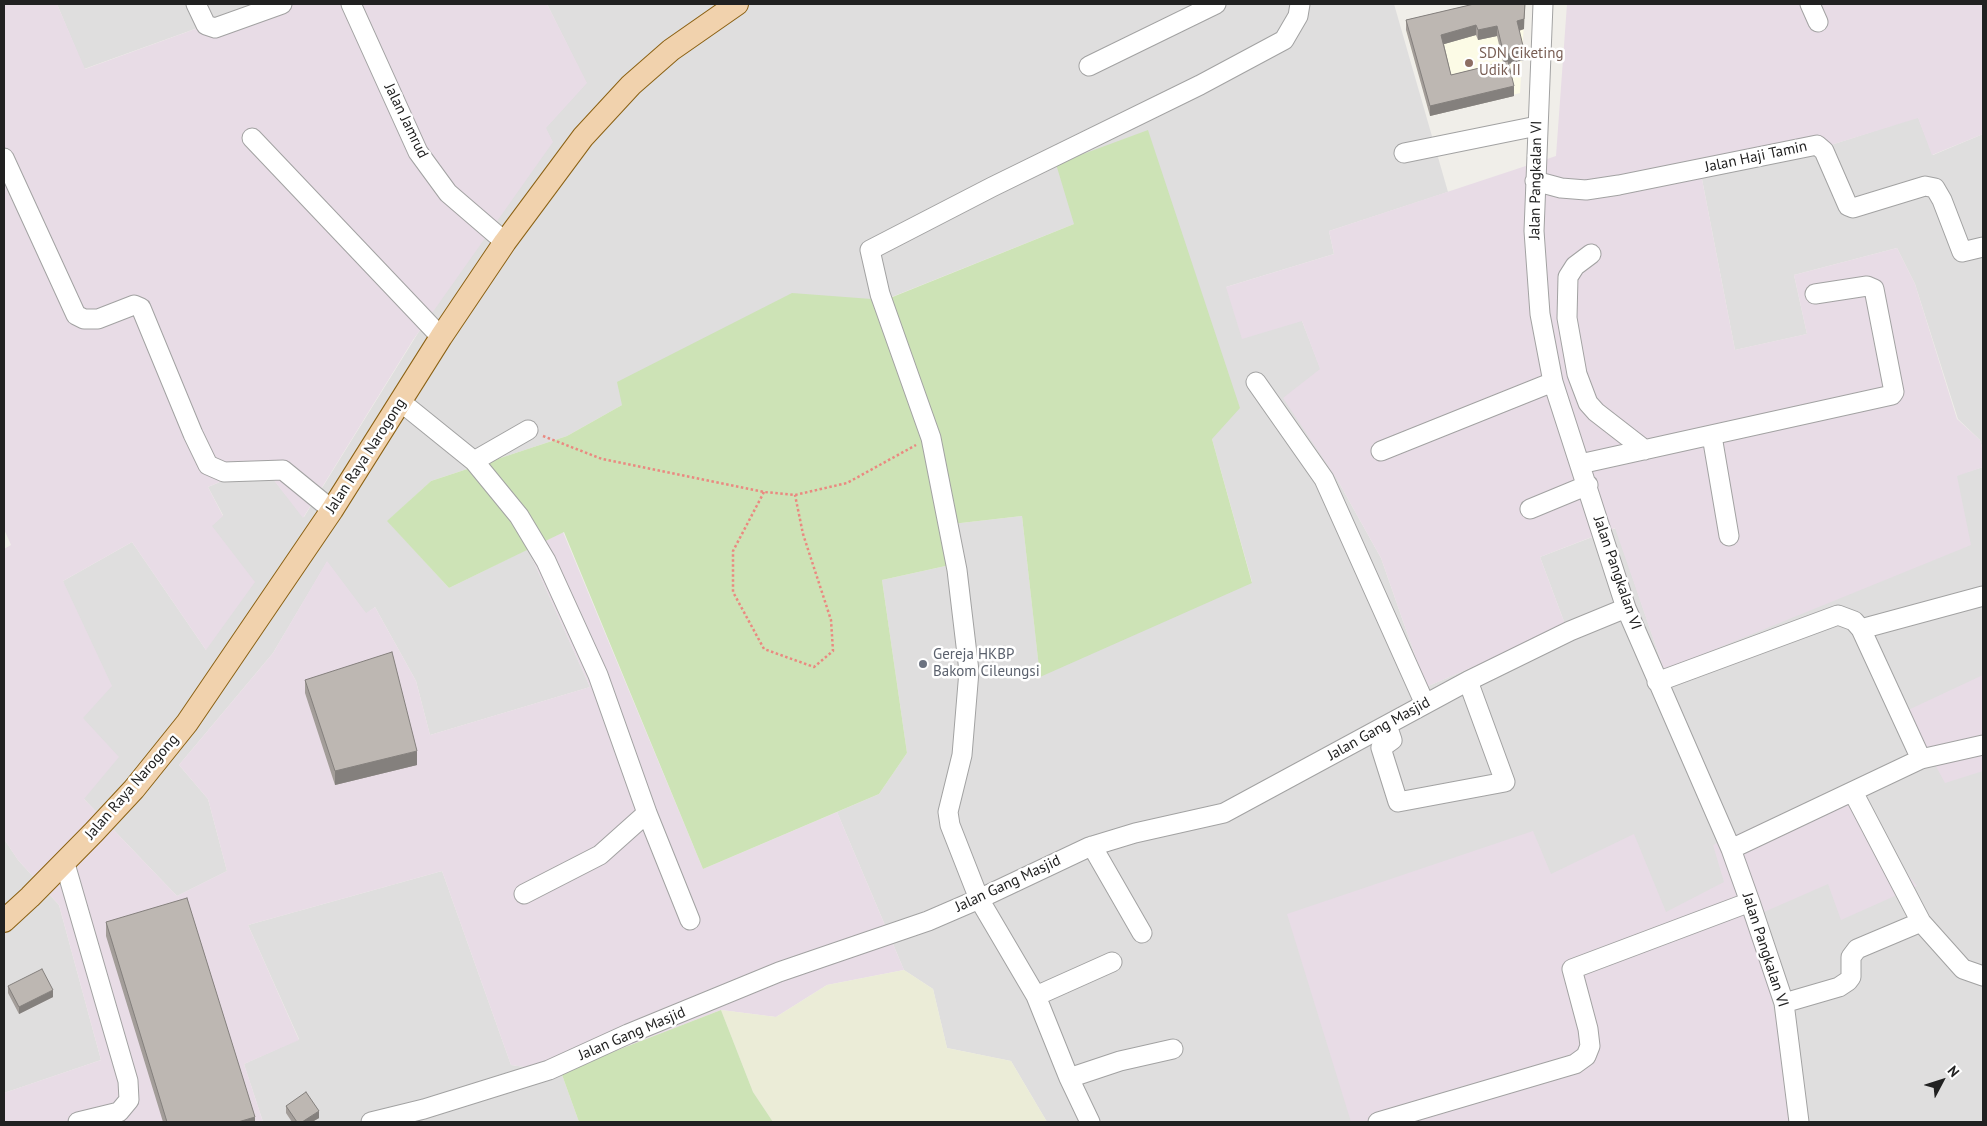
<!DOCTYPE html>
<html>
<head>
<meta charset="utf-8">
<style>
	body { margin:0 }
	#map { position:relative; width:1987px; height:1126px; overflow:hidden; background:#f0eee9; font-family:"PT Sans",sans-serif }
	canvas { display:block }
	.frame { position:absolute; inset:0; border:5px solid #212121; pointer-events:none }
	.north { position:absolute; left:1917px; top:1056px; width:50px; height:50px; -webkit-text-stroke:4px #fff; paint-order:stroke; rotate:50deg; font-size:14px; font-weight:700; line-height:20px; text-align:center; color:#212121 }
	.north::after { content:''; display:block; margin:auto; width:18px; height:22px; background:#212121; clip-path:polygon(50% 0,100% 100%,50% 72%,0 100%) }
</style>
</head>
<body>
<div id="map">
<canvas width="1987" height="1126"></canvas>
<div class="frame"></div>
<div class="north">N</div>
</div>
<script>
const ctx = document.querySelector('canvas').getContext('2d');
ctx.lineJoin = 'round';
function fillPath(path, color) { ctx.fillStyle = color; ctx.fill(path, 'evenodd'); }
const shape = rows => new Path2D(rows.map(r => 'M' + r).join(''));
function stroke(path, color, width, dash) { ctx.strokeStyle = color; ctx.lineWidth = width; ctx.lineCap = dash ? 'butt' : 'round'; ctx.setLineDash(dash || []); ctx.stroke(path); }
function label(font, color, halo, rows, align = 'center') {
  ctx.font = font + ' "PT Sans",sans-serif'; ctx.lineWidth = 5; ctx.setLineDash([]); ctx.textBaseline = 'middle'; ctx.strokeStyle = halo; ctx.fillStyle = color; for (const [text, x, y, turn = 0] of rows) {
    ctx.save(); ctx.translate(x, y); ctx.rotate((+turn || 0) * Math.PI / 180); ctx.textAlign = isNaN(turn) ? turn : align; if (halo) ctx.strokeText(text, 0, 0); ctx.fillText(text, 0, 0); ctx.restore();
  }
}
const residential = shape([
	[57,4,264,4,84,69],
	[547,4,1394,4,1448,192,1329,231,1334,254,1226,287,1302,321,1321,370,1338,481,1381,558,1426,687,1566,627,1540,557,1616,528,1664,670,1957,475,1983,467,1983,1122,1047,1122,1011,1061,947,1048,933,989,904,970,837,812,879,794,907,753,882,580,950,565,952,524,1022,516,1040,676,1252,582,1212,439,1074,224,622,405,567,436,431,481,388,521,449,588,528,549,590,687,430,735,416,681,375,607,366,614,327,562,273,653,179,765,208,799,227,871,177,896,84,799,83,718,63,581,132,542,206,650,212,525,223,515,208,487,248,470,269,474,304,517,545,128,586,83],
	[1918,117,1933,155,1983,134,1983,451,1980,440,1958,419,1915,284,1897,248,1794,275,1807,334,1735,350,1701,174,1809,152],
	[4,839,18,860,59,905,101,1060,4,1093],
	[442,871,511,1065,561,1072,579,1122,263,1122,244,1064,299,1039,248,925]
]);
const industrial = shape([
	[4,4,57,4,85,69,264,4,547,4,587,83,546,128,553,142,413,340,303,518,269,474,248,470,208,487,223,516,212,526,255,582,206,650,132,542,63,581,112,686,83,718,119,757,84,799,177,896,227,871,208,799,179,765,273,653,327,561,366,613,375,607,416,681,430,735,590,687,528,549,563,532,703,869,837,812,904,970,827,985,776,1017,721,1010,561,1072,511,1065,442,871,248,925,299,1040,244,1064,263,1122,4,1122,4,1093,101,1060,59,905,18,860,4,839,4,549,11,545,4,529],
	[1567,4,1983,4,1983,134,1932,155,1918,118,1808,152,1701,174,1735,350,1807,334,1794,275,1897,248,1915,284,1957,419,1980,440,1983,451,1983,467,1957,476,1971,545,1664,670,1615,528,1540,557,1566,627,1426,687,1381,558,1338,481,1283,398,1320,369,1302,321,1242,339,1226,287,1334,254,1329,231,1556,156],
	[1983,675,1983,771,1945,783,1906,711],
	[1851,783,1884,845,1917,886,1841,920,1828,884,1748,919,1765,970,1795,1108,1796,1122,1351,1122,1287,914,1533,831,1551,874,1634,834,1666,912,1724,882,1713,845]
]);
const education = shape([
	[1514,4,1525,4,1520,93,1430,116,1406,31]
]);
const farmland = shape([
	[904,970,933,989,947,1048,1011,1061,1047,1122,773,1122,753,1092,721,1010,776,1017,827,985]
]);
const grass = shape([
	[1148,130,1240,408,1212,439,1252,583,1040,677,1022,516,952,524,950,565,882,580,907,753,879,794,703,869,564,532,449,588,387,521,431,481,567,436,622,405,617,382,792,293,885,300,1074,224,1056,164],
	[721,1010,753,1092,773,1122,579,1122,561,1072]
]);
const path = shape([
	[543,436,602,459,764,492,795,495,847,483,916,445],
	[764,492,733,551,733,592,764,649,814,667,833,651,831,620,803,534,795,495]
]);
const minor = shape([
	[196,4,206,25,215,28,282,4],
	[351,4,418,152,448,193,505,242],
	[1543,4,1534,231,1540,314,1553,382,1626,608,1731,849,1750,902,1784,1003,1799,1122],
	[1810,4,1818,22],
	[1089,66,1216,4],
	[252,138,441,337],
	[1404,153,1537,126],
	[4,158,76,315,84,319,98,319,134,305,141,308,193,434,208,465,224,472,283,470,332,510],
	[1535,181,1561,188,1586,190,1619,185,1817,145,1824,151,1848,206,1853,208,1925,186,1935,188,1942,200,1962,252,1983,247],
	[1591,254,1575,266,1568,277,1567,318,1577,374,1588,403,1596,412,1645,450],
	[1256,382,1324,479,1425,704],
	[401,402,474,461,519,516,546,561,598,675,647,813,690,920],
	[1712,436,1729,536],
	[1381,451,1553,382],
	[474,461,528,430],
	[1580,464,1892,395,1894,392,1874,289,1867,286,1815,294],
	[1530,509,1588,485],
	[1861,629,1921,759],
	[1657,682,1838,615,1854,621,1861,629,1983,596],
	[1387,725,1392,740,1381,748,1398,802,1505,782,1468,681],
	[1853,792,1921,922,1963,969,1983,976],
	[1092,846,1142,933],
	[1731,849,1921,759,1983,745],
	[65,864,128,1081,129,1100,119,1112,78,1122],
	[524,894,600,855,647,813],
	[1036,996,1112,962],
	[1784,1003,1839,987,1848,981,1851,977,1851,957,1857,949,1921,922],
	[1069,1078,1120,1061,1173,1049],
	[371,1122,424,1109,549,1070,628,1034,779,972,928,921,979,899,1089,847,1135,833,1224,813,1468,681,1570,631,1626,608],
	[1090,1122,1069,1078,1036,996,979,899,950,825,948,812,962,755,969,671,957,570,931,438,880,294,870,250,992,187,1200,85,1284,40,1298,16,1300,4],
	[1378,1122,1575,1064,1586,1056,1590,1046,1588,1029,1572,969,1750,902]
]);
const major = shape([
	[4,921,30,897,94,832,134,789,187,723,332,510,441,337,505,242,583,137,631,85,671,50,737,4]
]);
const wall = shape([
	[1474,4,1524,29,1519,31,1524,60,1509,64,1514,96,1430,116,1406,30,1406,20],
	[1476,35,1478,40,1497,36,1503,62,1451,75,1444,44],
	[305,680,417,765,335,785,305,693],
	[106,922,255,1122,163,1122,106,936],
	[8,986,53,997,19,1014,8,993],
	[286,1106,319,1118,312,1122,292,1122,286,1113]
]);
const shadedWall = shape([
	[1525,4,1524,29,1517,31,1517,21],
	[1476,25,1476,35,1441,45,1441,35],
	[1497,26,1497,36,1478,40,1478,30],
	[1524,50,1524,60,1504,65,1504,55],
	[1514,86,1514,96,1430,116,1430,106],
	[417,751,417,765,335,785,335,771],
	[53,990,53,997,19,1014,19,1007],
	[319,1111,319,1118,312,1122,302,1122],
	[255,1117,255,1122,238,1122]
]);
const building = shape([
	[1474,4,1525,4,1524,19,1517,21,1524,50,1504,55,1497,26,1478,30,1476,25,1441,35,1451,75,1508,61,1514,86,1430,106,1406,20,1474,4],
	[392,652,417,751,335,771,305,680,392,652],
	[187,898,255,1117,238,1122,167,1122,106,922,187,898],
	[42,969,53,990,19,1007,8,986,42,969],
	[306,1092,319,1111,302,1122,297,1122,286,1106,306,1092]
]);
const markers = [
	[1469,63,5,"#8d6e63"],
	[923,664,5,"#6b7280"]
];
const educationNames = [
	["SDN Ciketing",1479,54],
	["Udik II",1479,71]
];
const streetNames = [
	["Jalan Jamrud",406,121,64],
	["Jalan Haji Tamin",1756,157,-12],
	["Jalan Pangkalan VI",1536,180,-89],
	["Jalan Raya Narogong",366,456,-57],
	["Jalan Pangkalan VI",1617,573,71],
	["Jalan Gang Masjid",1379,729,-29],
	["Jalan Raya Narogong",132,787,-49],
	["Jalan Gang Masjid",1008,884,-25],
	["Jalan Pangkalan VI",1765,950,72],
	["Jalan Gang Masjid",632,1034,-23]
];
const worshipNames = [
	["Gereja HKBP",933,655],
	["Bakom Cileungsi",933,672]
];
fillPath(residential, '#dfdede');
fillPath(industrial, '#e8dce6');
fillPath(education, '#fcfbe6');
fillPath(farmland, '#ebecd7');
fillPath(grass, '#cde3b6');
stroke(minor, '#a2a2a2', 21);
stroke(major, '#8b6113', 24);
stroke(path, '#ea8980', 2.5, [2.5, 2.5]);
stroke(minor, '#fff', 19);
stroke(major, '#f1d2ad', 22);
fillPath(wall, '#a39d99');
fillPath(shadedWall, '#84807d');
fillPath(building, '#bdb7b2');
stroke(building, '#84807d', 1);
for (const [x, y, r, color] of markers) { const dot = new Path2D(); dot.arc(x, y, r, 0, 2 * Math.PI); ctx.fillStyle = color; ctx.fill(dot); stroke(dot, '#fff', 2); }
label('15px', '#785e54', '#fff', educationNames, 'left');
label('15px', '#212121', '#fff', streetNames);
label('15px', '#5b616d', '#fff', worshipNames, 'left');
</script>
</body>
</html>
